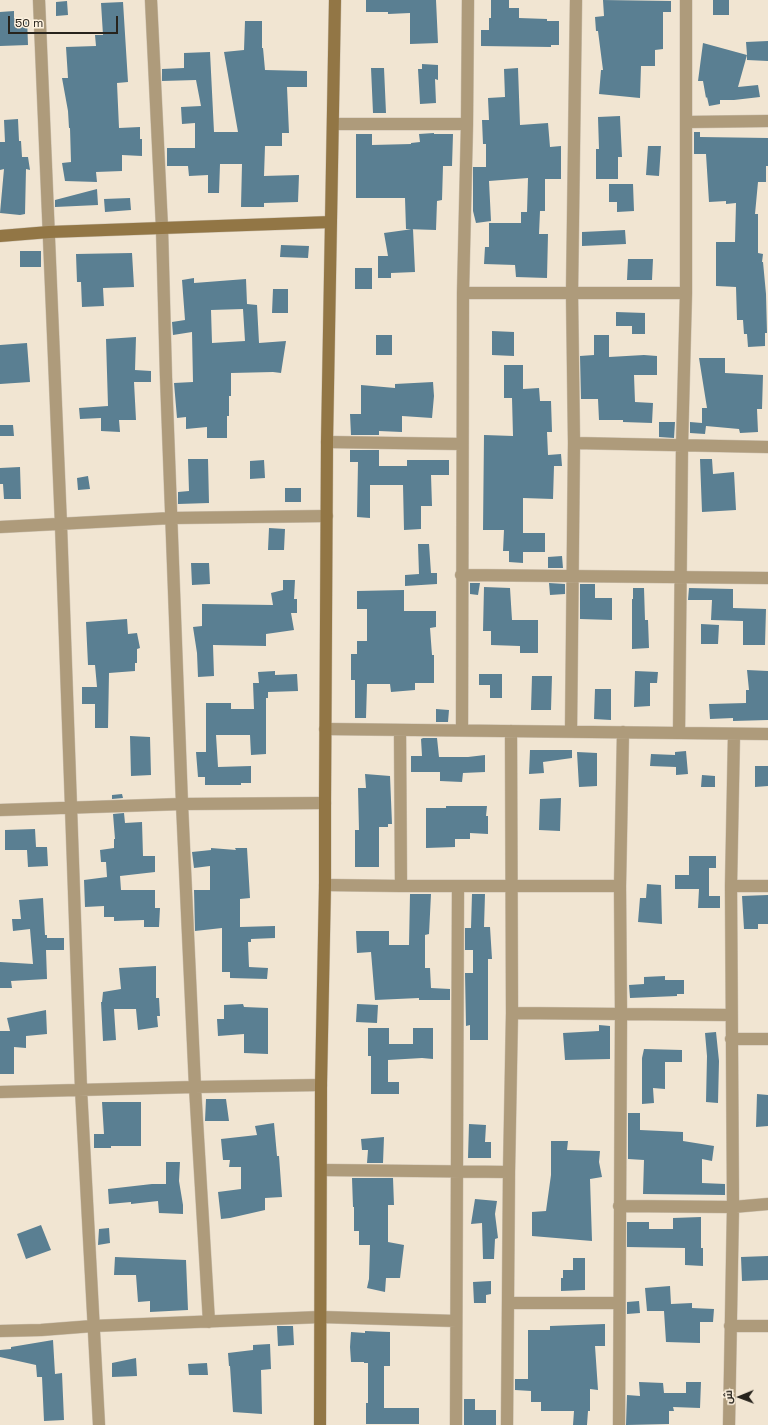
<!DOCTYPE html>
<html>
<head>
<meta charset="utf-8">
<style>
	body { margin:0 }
	#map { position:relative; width:768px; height:1425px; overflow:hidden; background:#f1e5d2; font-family:"Space Grotesk",Cairo,sans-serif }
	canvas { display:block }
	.north { position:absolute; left:720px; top:1377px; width:40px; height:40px; -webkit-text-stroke:3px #fef2df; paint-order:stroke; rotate:269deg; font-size:11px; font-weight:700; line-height:16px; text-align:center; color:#27231c }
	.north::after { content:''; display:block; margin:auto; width:14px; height:18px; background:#27231c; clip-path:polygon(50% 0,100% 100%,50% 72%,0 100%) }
	.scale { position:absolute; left:8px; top:16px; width:110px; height:18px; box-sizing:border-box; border:2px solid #27231c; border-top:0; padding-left:5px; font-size:12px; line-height:14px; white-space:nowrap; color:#27231c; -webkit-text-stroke:3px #fef2df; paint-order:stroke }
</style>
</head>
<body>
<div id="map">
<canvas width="768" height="1425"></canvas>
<div class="north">ش</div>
<div class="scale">50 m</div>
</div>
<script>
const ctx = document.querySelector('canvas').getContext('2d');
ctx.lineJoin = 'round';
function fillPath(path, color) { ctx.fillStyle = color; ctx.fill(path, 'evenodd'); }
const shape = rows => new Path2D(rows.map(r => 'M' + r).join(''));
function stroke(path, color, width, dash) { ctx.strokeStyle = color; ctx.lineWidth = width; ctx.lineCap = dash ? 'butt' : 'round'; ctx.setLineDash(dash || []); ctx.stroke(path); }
const building = shape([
	[366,0,436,0,438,43,410,44,410,13,388,14,388,12,366,12],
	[491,0,509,0,509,8,519,8,519,18,547,19,547,21,559,21,559,45,551,45,551,47,481,46,481,30,489,30,489,18,491,18],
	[603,0,671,1,671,12,663,12,663,49,655,50,655,66,641,66,640,98,599,94,601,70,603,70,598,31,596,31,595,17,604,16],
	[713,0,729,0,729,15,713,15],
	[67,1,68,15,56,16,56,2],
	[123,2,128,82,117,83,119,128,140,127,140,139,142,139,142,156,122,155,122,171,96,172,97,182,65,181,62,163,71,162,70,128,69,128,68,111,62,78,68,78,66,47,96,46,95,35,103,35,101,3],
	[14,11,14,18,27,18,28,45,0,46,0,12],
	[245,21,262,21,262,48,263,48,265,70,307,71,307,87,287,87,289,133,282,133,282,146,265,146,264,176,299,175,298,202,264,203,264,207,241,207,242,164,220,164,219,193,208,193,208,175,189,176,188,166,167,166,167,148,195,148,195,123,182,124,181,107,201,106,196,80,162,81,162,69,184,68,184,53,210,52,214,132,238,132,224,52,244,50],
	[768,41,768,61,747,60,747,55,738,87,758,85,760,97,734,100,720,100,720,104,709,106,707,97,706,98,703,81,698,81,703,43,747,55,746,42],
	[422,64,438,65,438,80,435,79,436,103,420,104,418,69,422,69],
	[371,68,384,68,386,113,373,113],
	[518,68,520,125,548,123,550,147,561,146,561,179,545,179,545,211,540,211,539,234,548,234,547,278,516,277,515,265,484,264,485,247,489,247,489,223,521,223,521,212,527,212,528,178,489,181,491,221,476,223,473,211,473,167,486,167,486,144,483,144,482,120,489,120,488,98,505,97,504,69],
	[620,116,622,157,618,157,618,179,596,179,596,149,599,149,598,117],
	[18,119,19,141,21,141,22,157,28,157,30,170,26,169,25,214,20,215,0,213,4,169,0,170,0,142,5,142,4,120],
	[694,132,700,132,700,137,768,138,768,166,766,166,766,182,758,182,755,214,758,214,758,253,763,254,762,262,763,262,766,294,767,333,765,333,765,346,748,347,747,334,744,334,743,320,737,320,736,287,716,286,716,242,735,242,736,203,726,204,726,201,709,202,706,154,694,154],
	[434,133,434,134,453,134,452,166,443,166,442,200,437,201,436,230,406,229,405,198,356,198,356,134,372,134,372,145,411,144,411,143,420,142,419,134],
	[648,146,661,146,659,176,646,175],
	[609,184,633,184,634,211,617,212,617,202,609,202],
	[97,189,98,205,55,207,55,200],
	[130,198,131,210,105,212,104,199],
	[413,229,415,272,391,273,391,278,378,278,378,256,388,256,384,233],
	[625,230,626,244,582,246,582,232],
	[281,245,309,246,308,258,280,257],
	[20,251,41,251,41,267,20,267],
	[132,253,134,287,103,288,104,306,82,307,81,282,77,282,76,254],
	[628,259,653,259,652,280,627,280],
	[355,268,372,268,372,289,355,289],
	[194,278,194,283,246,279,247,304,257,305,259,343,286,341,281,373,273,372,231,373,231,396,229,396,229,416,227,416,227,438,207,438,207,427,186,429,186,417,177,418,174,383,193,382,192,332,173,335,172,322,185,320,182,280],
	[243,309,245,341,212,343,211,310],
	[273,289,288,289,288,313,272,313],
	[616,312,645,313,645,334,632,334,632,326,616,326],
	[492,331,514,332,514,356,492,355],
	[376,335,392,335,392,355,376,355],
	[594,335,609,335,609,357,644,355,657,356,657,375,634,375,635,402,653,403,652,423,623,422,623,420,599,420,598,399,581,399,580,356,594,355],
	[136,337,135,370,151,371,151,382,134,382,136,420,119,420,120,432,101,431,101,418,80,419,79,408,108,406,106,339],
	[27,343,30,382,0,384,0,345],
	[699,358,725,358,725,373,763,375,762,409,757,409,758,432,740,433,739,429,706,426,705,434,690,433,690,422,702,423,702,408,707,408],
	[504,365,523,365,523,389,539,388,540,401,551,401,552,432,547,432,548,455,561,454,562,466,554,466,553,499,523,498,523,533,545,533,545,552,523,552,523,563,509,562,509,551,503,551,504,530,483,530,484,435,513,436,512,398,504,398],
	[433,382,434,396,432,418,402,416,402,432,379,431,379,435,351,435,350,414,361,414,361,385,395,388,395,384],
	[659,422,675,422,674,438,659,437],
	[0,425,13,425,14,436,0,436],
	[350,450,379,450,379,466,407,466,407,460,449,460,449,475,431,475,432,506,421,506,421,529,404,530,403,485,370,485,370,518,357,517,358,462,350,462],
	[188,459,208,459,209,503,178,504,178,492,189,491],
	[700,459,712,459,713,474,734,472,736,510,702,512],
	[264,460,265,478,250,479,250,461],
	[20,467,21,499,4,499,3,484,0,484,0,468],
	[88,476,90,489,78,490,77,478],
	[285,488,301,488,301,502,285,502],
	[269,528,285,529,284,550,268,550],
	[418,544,429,544,431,573,437,573,437,584,405,586,405,575,419,574],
	[562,556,563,568,548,568,548,557],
	[191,563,209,563,210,584,192,585],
	[283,580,295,580,294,599,297,599,297,613,291,613,294,630,266,634,266,646,213,645,214,676,198,677,197,653,193,627,202,626,202,604,273,605,271,593,283,590],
	[470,583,480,583,478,595,470,594],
	[549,583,565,584,565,594,550,595],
	[580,584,595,584,595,598,612,598,612,620,580,619],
	[484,587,510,588,512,620,538,620,538,653,520,653,520,646,491,645,491,631,483,631],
	[633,588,644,588,645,620,648,620,649,648,632,649,632,599,633,599],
	[689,588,733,589,733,608,766,609,765,645,743,645,743,621,711,620,712,600,688,600],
	[404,590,404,611,436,611,436,627,430,628,432,655,434,655,434,683,415,683,415,690,391,692,390,684,367,684,366,718,355,718,355,680,351,680,351,654,357,654,357,641,367,641,367,609,357,609,357,591],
	[127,619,128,634,137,633,140,648,137,649,137,663,135,663,135,671,109,673,108,728,95,728,95,704,82,704,82,687,97,687,95,665,88,665,86,622],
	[701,624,719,625,718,644,701,644],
	[747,670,768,671,768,720,733,721,733,718,710,719,709,704,746,703,746,690,749,690],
	[275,671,275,675,297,674,298,691,268,692,268,698,266,698,266,754,251,755,250,735,216,735,218,767,251,766,251,783,241,783,241,785,205,785,205,777,198,777,196,752,206,752,206,703,231,703,231,709,254,709,253,683,259,683,258,672],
	[635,671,658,672,657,683,650,683,650,706,634,707],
	[479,674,502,674,502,698,490,698,490,685,479,685],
	[532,676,552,676,551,710,531,710],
	[595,689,611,689,611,720,594,719],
	[436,709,449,710,448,722,436,722],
	[130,736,150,737,151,775,131,776],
	[423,738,437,738,439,757,468,757,485,755,485,772,463,773,462,782,440,781,440,772,411,772,411,756,422,756,421,739],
	[530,750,572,750,572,758,543,762,544,773,529,774],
	[686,751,688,774,676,775,676,767,650,766,651,754,675,755,675,752],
	[577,752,597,753,597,786,579,787],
	[755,766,768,766,768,786,755,787],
	[365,774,390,776,392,824,388,824,388,827,379,827,379,867,355,867,355,830,359,830,358,788,366,788],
	[702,775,715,776,715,787,701,787],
	[122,794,123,798,112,799,112,795],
	[561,798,560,831,539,830,540,799],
	[446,806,487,806,486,816,488,816,488,834,470,833,470,839,455,839,455,847,426,848,426,808,446,808],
	[124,813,125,823,142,822,143,856,155,856,155,872,120,876,121,890,155,890,155,908,160,908,159,927,144,927,144,920,114,921,114,917,104,917,104,906,85,907,84,880,107,877,106,862,101,862,100,850,114,848,114,839,115,839,113,814],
	[35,829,36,847,47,847,48,866,28,867,27,850,5,850,5,830],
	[211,848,236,850,235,848,247,848,250,898,240,899,240,927,275,926,275,938,251,939,251,942,248,942,249,967,268,968,267,979,230,978,230,972,222,972,222,928,195,931,194,890,210,890,210,866,194,868,192,852,211,850],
	[689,856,716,856,716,868,709,868,709,896,720,896,720,908,698,908,699,889,675,889,675,875,689,875],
	[647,884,661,885,662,924,638,922,640,898,646,898],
	[410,894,431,894,429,934,425,935,425,968,430,968,431,988,450,989,450,1000,419,1000,419,998,375,1000,371,952,357,953,356,931,389,931,389,945,409,945],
	[472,894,485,894,484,927,490,927,492,959,488,959,488,1040,470,1040,470,1025,466,1026,465,973,473,973,473,950,465,950,465,928,471,928],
	[768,895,768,924,758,924,758,929,744,929,742,896],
	[43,898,45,935,47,935,47,938,64,938,64,950,46,950,47,979,11,981,12,988,0,988,0,962,33,964,30,929,13,931,12,919,21,919,19,900],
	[156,966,156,998,159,998,160,1016,157,1016,158,1027,138,1030,136,1009,114,1009,116,1040,103,1041,101,1002,102,1002,103,992,121,989,119,968],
	[665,976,665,980,684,980,684,994,677,994,677,996,630,998,629,985,644,984,644,977],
	[243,1004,244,1007,268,1008,268,1054,244,1053,244,1034,218,1036,217,1019,224,1019,224,1005],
	[357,1004,378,1005,377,1023,356,1022],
	[46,1010,47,1034,26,1036,26,1048,14,1047,14,1074,0,1074,0,1031,10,1031,7,1018],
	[599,1025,610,1026,610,1059,565,1060,563,1033,599,1031],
	[368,1028,389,1028,389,1044,413,1044,413,1028,433,1028,433,1059,422,1058,388,1060,388,1082,399,1082,399,1094,371,1094,371,1056,368,1056],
	[716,1032,719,1061,718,1103,706,1102,707,1056,705,1033],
	[644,1049,682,1050,682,1062,665,1062,665,1089,653,1088,654,1103,642,1104,642,1058],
	[757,1094,768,1095,768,1126,756,1127],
	[206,1099,226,1099,229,1121,205,1121],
	[102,1102,141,1102,141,1146,111,1146,111,1148,94,1148,94,1134,104,1134],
	[628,1113,640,1113,640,1130,683,1132,683,1141,714,1146,712,1161,702,1159,702,1183,725,1184,725,1195,643,1194,644,1160,628,1159],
	[274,1123,277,1156,279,1156,282,1197,265,1198,265,1210,230,1218,221,1219,218,1192,241,1189,241,1167,229,1167,230,1160,223,1160,221,1139,257,1135,255,1126],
	[469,1124,486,1125,485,1142,491,1142,491,1158,468,1158],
	[384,1137,383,1163,367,1163,368,1150,362,1150,361,1139],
	[551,1141,568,1141,567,1150,600,1151,599,1162,602,1177,590,1179,592,1241,532,1236,532,1212,546,1211,551,1175],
	[166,1162,180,1162,179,1181,183,1205,183,1214,159,1213,158,1201,131,1204,131,1202,109,1204,108,1189,152,1184,166,1184],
	[352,1178,393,1178,394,1205,388,1205,388,1242,404,1245,400,1278,386,1278,385,1292,367,1288,369,1279,370,1245,359,1245,359,1231,354,1231,354,1207,353,1207],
	[475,1199,497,1201,495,1214,498,1238,495,1239,494,1259,483,1259,482,1223,471,1224],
	[701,1217,701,1248,703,1248,703,1266,685,1265,685,1248,627,1247,627,1222,649,1222,649,1229,673,1229,673,1218],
	[41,1225,51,1250,26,1259,17,1234],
	[109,1228,110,1243,98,1245,99,1229],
	[768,1256,768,1280,742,1281,741,1257],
	[115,1257,186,1260,188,1310,150,1312,150,1301,138,1302,136,1275,114,1275],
	[573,1258,585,1258,585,1290,561,1291,561,1278,563,1278,563,1270,573,1270],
	[491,1281,491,1294,486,1295,486,1303,474,1303,473,1282],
	[670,1286,671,1304,692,1303,692,1308,714,1309,713,1322,700,1322,700,1343,666,1342,664,1311,647,1311,645,1288],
	[639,1301,640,1313,627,1314,627,1302],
	[605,1324,605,1346,595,1346,598,1390,590,1389,590,1411,588,1411,587,1425,573,1425,574,1411,541,1411,541,1402,531,1402,531,1391,515,1390,515,1379,528,1379,528,1330,550,1330,550,1326],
	[277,1326,293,1326,294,1345,278,1346],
	[365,1331,390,1332,390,1366,384,1366,384,1408,419,1408,419,1424,366,1424,366,1403,368,1403,368,1363,364,1363,364,1362,351,1362,350,1347,351,1332,365,1333],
	[53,1340,55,1374,62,1373,64,1420,44,1421,42,1377,37,1377,36,1365,0,1357,0,1350,11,1349,11,1347],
	[270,1344,271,1369,261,1370,262,1414,233,1412,230,1366,229,1366,228,1353,253,1350,253,1345],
	[136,1358,137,1376,112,1377,112,1363],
	[207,1363,208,1375,189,1375,188,1364],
	[639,1382,663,1383,664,1393,686,1393,686,1382,701,1382,700,1408,673,1407,674,1411,669,1411,669,1424,626,1425,627,1395,640,1396],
	[464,1399,475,1399,475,1410,496,1410,496,1425,464,1425]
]);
const street = shape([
	[39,0,61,525,81,1089,99,1425],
	[151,0,162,228,166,377,182,804,195,1087,209,1322],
	[687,122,768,121],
	[334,124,467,124],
	[463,293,686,293],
	[327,442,462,444],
	[574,443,768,447],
	[0,527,172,518,327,516],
	[461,575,768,578],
	[325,729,768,734],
	[400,730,401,886],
	[462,730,463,293,467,124,468,0],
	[571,731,574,443,572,293,576,0],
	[679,733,682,446,686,293,686,0],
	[0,810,182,804,325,803],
	[325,885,401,886,620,886],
	[731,886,768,886],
	[512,1013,731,1015],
	[731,1039,768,1039],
	[0,1092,195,1087,321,1085],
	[322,1170,509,1172],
	[619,1206,733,1207,768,1204],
	[508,1303,618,1303],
	[730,1326,768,1326],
	[0,1331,41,1330,93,1326,321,1317,456,1321],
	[456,1425,458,886],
	[507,1425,509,1172,512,1013,511,731],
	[619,1425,621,1015,620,886,623,732],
	[729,1425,733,1207,731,886,734,734]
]);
const secondary = shape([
	[0,236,49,232,331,222],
	[320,1425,321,1085,325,885,325,803,327,442,335,0]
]);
fillPath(building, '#5a7f92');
stroke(street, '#cdc2b1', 13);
stroke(secondary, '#cdc2b1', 13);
stroke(street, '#ae9b7b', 12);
stroke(secondary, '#927645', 12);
</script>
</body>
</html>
